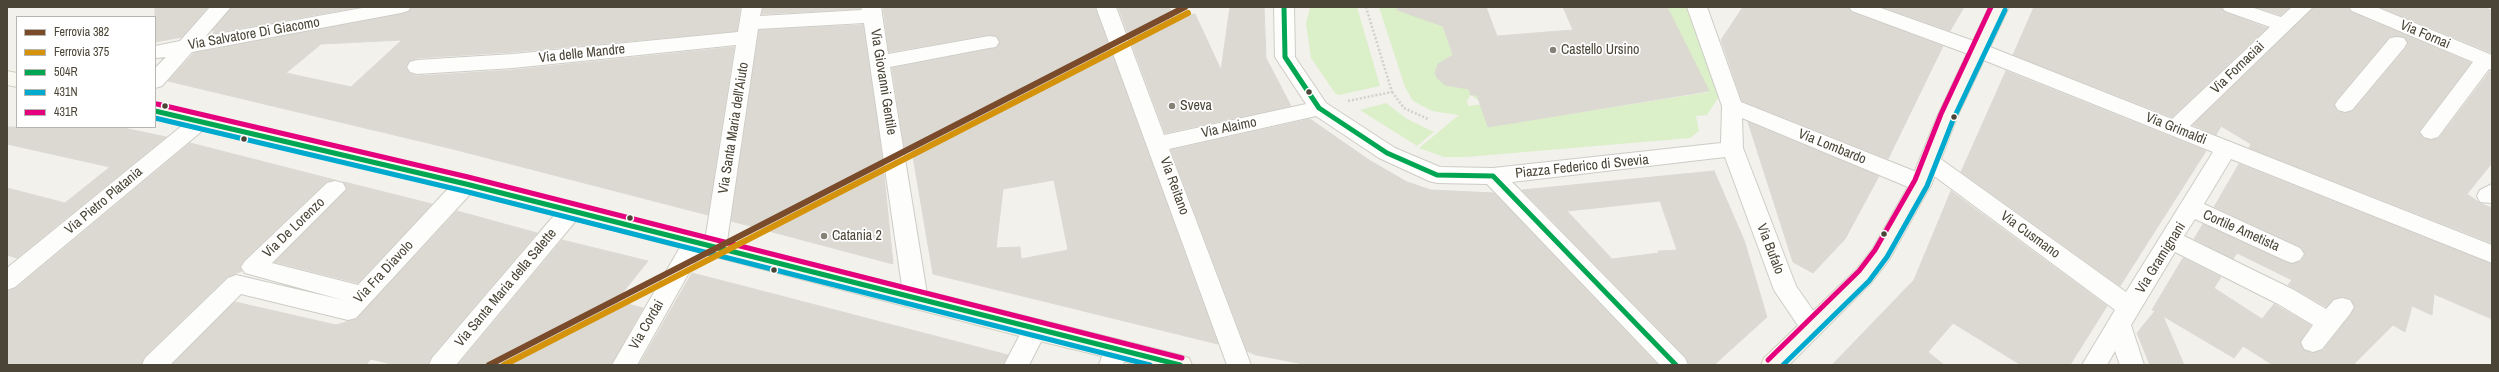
<!DOCTYPE html>
<html>
<head>
<meta charset="utf-8">
<style>
	body { margin:0 }
	#map { position:relative; width:2499px; height:372px; overflow:hidden; background:#f2f1ec; font-family:"Archivo Narrow",sans-serif }
	canvas { display:block }
	.frame { position:absolute; inset:0; border:8px solid #4a4536; pointer-events:none }
	.legend { position:absolute; left:16px; top:16px; width:140px; height:112px; box-sizing:border-box; background:#fff; border:1px solid #b7b5af; margin:0; padding:5px 7px; list-style:none; font-size:12px; color:#4a4536 }
	.legend li { display:flex; align-items:center; gap:8px; height:20px }
	.legend b { width:20px; border:1px solid #b7b5af }
</style>
</head>
<body>
<div id="map">
<canvas width="2499" height="372"></canvas>
<div class="frame"></div>
<ul class="legend">
<li><b style="height:5px;background:#7a4b2a"></b>Ferrovia 382</li>
<li><b style="height:5px;background:#d4930b"></b>Ferrovia 375</li>
<li><b style="height:5px;background:#00a651"></b>504R</li>
<li><b style="height:5px;background:#00a9ce"></b>431N</li>
<li><b style="height:5px;background:#e5007d"></b>431R</li>
</ul>
</div>
<script>
const ctx = document.querySelector('canvas').getContext('2d');
ctx.lineJoin = 'round';
function fillPath(path, color) { ctx.fillStyle = color; ctx.fill(path, 'evenodd'); }
const shape = rows => new Path2D(rows.map(r => 'M' + r).join(''));
function stroke(path, color, width, dash) { ctx.strokeStyle = color; ctx.lineWidth = width; ctx.lineCap = dash ? 'butt' : 'round'; ctx.setLineDash(dash || []); ctx.stroke(path); }
function label(font, color, halo, rows, align = 'center') {
  ctx.font = font + ' "Archivo Narrow",sans-serif'; ctx.lineWidth = 3.5; ctx.setLineDash([]); ctx.textBaseline = 'middle'; ctx.strokeStyle = halo; ctx.fillStyle = color; for (const [text, x, y, turn = 0] of rows) {
    ctx.save(); ctx.translate(x, y); ctx.rotate((+turn || 0) * Math.PI / 180); ctx.textAlign = isNaN(turn) ? turn : align; if (halo) ctx.strokeText(text, 0, 0); ctx.fillText(text, 0, 0); ctx.restore();
  }
}
const green = shape([
	[1310,7,1357,7,1380,86,1339,95,1335,93,1311,58,1306,24],
	[1379,7,1430,7,1428,20,1442,24,1454,59,1438,64,1435,73,1437,78,1451,87,1468,86,1471,95,1670,80,1479,101,1471,95,1467,100,1468,106,1668,83,1486,123,1488,127,1709,92,1667,7,1690,7,1720,95,1707,115,1696,116,1699,131,1690,138,1466,157,1444,157,1419,148,1459,115,1432,111,1413,101,1405,87],
	[1386,103,1407,119,1434,132,1417,146,1360,110]
]);
const building = shape([
	[155,7,208,7,182,37,155,42,155,7],
	[232,7,359,7,213,33,216,30,212,31,232,7],
	[412,7,740,7,737,31,513,52,417,58,410,61,406,66,409,73,417,76,513,70,734,47,708,215,453,149,168,81,194,53,401,14,408,12,412,7],
	[402,40,351,87,286,73,321,44,402,40],
	[763,7,860,7,860,9,762,14,763,7],
	[883,7,1095,7,1218,344,933,274,912,151,905,152,892,68,996,48,1000,41,996,36,989,35,889,52,883,7],
	[1054,180,1068,250,1021,259,1020,247,996,248,1003,189,1054,180],
	[1118,7,1169,7,1174,18,1195,14,1221,70,1230,7,1264,7,1266,58,1291,106,1165,133,1118,7],
	[1398,7,1486,7,1497,36,1573,30,1563,7,1667,7,1709,91,1488,127,1477,95,1471,95,1469,89,1445,85,1437,78,1435,73,1438,64,1453,55,1443,26,1397,10,1398,7],
	[1743,7,1848,7,1851,12,1943,46,1888,159,1742,101,1721,40,1743,7],
	[1882,7,1964,7,1950,31,1882,7],
	[2034,7,2221,7,2224,12,2267,28,2172,117,2013,55,2034,7],
	[2256,7,2290,7,2281,15,2256,7],
	[2314,7,2348,7,2351,12,2471,63,2419,131,2424,138,2431,140,2439,138,2490,71,2492,71,2492,163,2467,194,2480,203,2492,208,2492,243,2249,148,2251,144,2221,126,2216,135,2193,125,2314,7],
	[2397,36,2405,37,2408,44,2405,49,2353,111,2345,113,2337,111,2334,104,2337,99,2389,37,2397,36],
	[2380,7,2483,7,2492,10,2492,53,2380,7],
	[863,25,882,155,893,264,731,221,759,30,863,25],
	[2006,71,2206,151,2120,286,1961,172,2006,71],
	[1310,119,1369,160,1407,182,1431,190,1494,193,1658,365,1309,365,1256,355,1247,351,1171,150,1310,119],
	[1748,122,1879,176,1845,239,1813,273,1793,262,1748,122],
	[7,127,119,127,166,137,17,258,7,255,7,188,65,203,110,167,7,144,7,127],
	[190,143,335,180,326,182,244,260,240,266,242,271,227,277,144,357,141,365,7,365,7,291,16,288,190,143],
	[2239,164,2492,264,2492,319,2434,294,2432,315,2412,306,2405,332,2393,325,2353,365,2273,365,2243,346,2234,358,2163,316,2184,365,2150,365,2137,333,2155,311,2152,310,2183,258,2221,277,2214,288,2262,319,2274,304,2311,325,2300,343,2304,350,2313,353,2323,350,2355,308,2351,299,2342,297,2333,299,2326,307,2288,285,2292,280,2237,253,2233,259,2194,239,2203,224,2291,264,2301,261,2305,255,2301,247,2214,207,2239,164],
	[1714,171,1744,240,1767,317,1714,365,1689,365,1686,357,1522,190,1714,171],
	[1660,201,1677,250,1658,251,1659,253,1612,259,1567,211,1660,201],
	[344,182,432,204,358,283,275,262,347,190,344,182],
	[1951,191,2107,306,2070,365,2021,365,1953,323,1928,352,1944,365,1832,365,1914,280,1951,191],
	[457,211,537,233,431,357,428,365,395,365,371,359,366,365,172,365,235,302,336,325,356,319,457,211],
	[562,240,648,261,616,301,643,308,611,365,458,365,562,240],
	[692,273,754,289,1008,355,1003,365,639,365,692,273]
]);
const path = shape([
	[1392,92,1404,108,1428,119],
	[1348,101,1392,92,1366,7]
]);
const street = shape([
	[210,7,231,7,206,36,368,7,411,7,408,11,401,13,192,52,162,86,155,88,155,68,166,57,155,58,155,46,180,41,210,7],
	[742,7,762,7,760,16,862,10,861,7,881,7,888,54,989,36,996,37,999,42,996,47,989,48,890,67,928,300,924,307,916,309,908,307,904,300,864,23,758,29,726,248,723,254,715,257,707,254,704,246,637,365,612,365,686,237,694,234,702,237,705,241,736,45,513,68,417,74,410,72,407,67,410,62,417,60,513,54,738,32,742,7],
	[1096,7,1116,7,1164,135,1306,104,1275,57,1274,7,1294,7,1295,57,1326,103,1395,148,1440,167,1493,168,1721,143,1722,106,1687,7,1707,7,1741,102,1929,177,1932,183,1929,189,1921,191,1913,189,1742,118,1743,148,1796,286,1824,326,1821,333,1812,336,1803,333,1774,290,1725,157,1512,182,1685,358,1688,365,1660,365,1487,184,1437,183,1429,181,1379,158,1316,116,1169,149,1251,365,1227,365,1096,7],
	[1849,7,1878,7,1985,45,2172,119,2270,27,2225,11,2222,7,2251,7,2281,17,2292,7,2313,7,2190,126,2492,245,2492,263,2231,159,2204,204,2300,248,2304,254,2300,260,2292,263,2284,260,2195,219,2184,236,2294,290,2326,309,2334,300,2342,298,2350,300,2354,307,2350,314,2322,349,2313,352,2304,349,2301,342,2313,325,2278,304,2175,252,2131,325,2144,365,2120,365,2115,351,2107,365,2082,365,2115,310,1922,167,1919,162,1922,157,1930,154,1938,157,2126,292,2213,152,1971,55,1852,11,1849,7],
	[2349,7,2376,7,2492,55,2492,70,2489,69,2438,137,2431,139,2424,137,2420,132,2473,62,2352,11,2349,7],
	[2397,37,2404,38,2407,43,2404,48,2352,110,2345,112,2338,110,2335,105,2338,100,2390,38,2397,37],
	[201,114,208,116,211,121,208,126,15,287,7,290,7,268,194,116,201,114],
	[466,176,474,178,477,184,474,190,356,318,348,320,241,294,170,365,142,365,145,358,228,278,236,275,343,300,245,273,241,267,245,261,327,183,335,181,343,183,346,189,272,263,358,285,458,178,466,176],
	[2492,184,2492,203,2480,202,2477,196,2480,190,2492,184],
	[571,203,579,205,582,211,579,217,456,365,429,365,432,358,563,205,571,203],
	[1035,320,1044,323,1047,330,1029,365,1004,365,1026,323,1035,320],
	[1116,339,1125,342,1128,349,1123,365,1099,365,1107,342,1116,339]
]);
const secondary = shape([
	[1989,7,2009,7,1957,117,1932,183,1889,260,1872,282,1789,365,1761,365,1764,358,1856,270,1873,248,1910,183,1937,117,1989,7],
	[7,71,17,73,17,87,7,85,7,71],
	[155,104,466,176,1180,355,1189,358,1192,365,1139,365,1035,340,466,192,155,118,155,104]
]);
const bus1 = shape([
	[1284,7,1285,57,1319,108,1387,153,1437,175,1493,176,1676,365],
	[155,111,466,184,1180,365]
]);
const bus2 = shape([
	[155,118,464,191,1150,365],
	[1783,365,1869,281,1887,257,1927,186,1953,120,2005,10]
]);
const bus3 = shape([
	[157,104,468,177,1182,358],
	[1768,360,1859,271,1875,250,1915,180,1941,114,1991,7]
]);
const rail1 = shape([
	[489,365,1185,7]
]);
const rail2 = shape([
	[504,365,1188,13]
]);
const markers = [
	[1553,50,4,"#858176"],
	[1309,92,3.5,"#4a4536"],
	[165,106,3.5,"#4a4536"],
	[1172,106,4,"#858176"],
	[1954,117,3.5,"#4a4536"],
	[244,139,3.5,"#4a4536"],
	[630,218,3.5,"#4a4536"],
	[1884,234,3.5,"#4a4536"],
	[824,236,4,"#858176"],
	[774,270,3.5,"#4a4536"]
];
const streetNames = [
	["Via Salvatore Di Giacomo",254,34,-10],
	["Via Fornai",2425,35,23],
	["Via delle Mandre",582,54,-6],
	["Via Fornaciai",2238,68,-44],
	["Via Giovanni Gentile",883,82,81],
	["Via Santa Maria dell'Aiuto",734,128,-81],
	["Via Alaimo",1229,128,-12],
	["Via Grimaldi",2176,129,22],
	["Via Lombardo",1832,147,22],
	["Piazza Federico di Svevia",1582,167,-6],
	["Via Reitano",1174,186,70],
	["Via Pietro Platania",104,201,-40],
	["Via De Lorenzo",294,228,-44],
	["Cortile Ametista",2241,231,24],
	["Via Cusmano",2030,235,36],
	["Via Bufalo",1770,249,69],
	["Via Gramignani",2161,258,-58],
	["Via Fra Diavolo",384,272,-47],
	["Via Santa Maria della Salette",506,288,-50],
	["Via Cordai",647,325,-60]
];
const poiNames = [
	["Castello Ursino",1561,50],
	["Sveva",1180,106],
	["Catania 2",832,236]
];
fillPath(green, '#dbefc9');
fillPath(building, '#dbd9d2');
stroke(building, '#dbd9d1', 1);
stroke(street, '#ceccc6', 2);
stroke(secondary, '#d2d0c2', 2);
stroke(path, '#d2d1ca', 2.5, [2, 2]);
fillPath(street, '#fdfdfc');
fillPath(secondary, '#f7f6ef');
stroke(bus1, '#00a651', 5);
stroke(bus2, '#00a9ce', 5);
stroke(bus3, '#e5007d', 5);
stroke(rail1, '#7a4b2a', 6);
stroke(rail2, '#d4930b', 6);
for (const [x, y, r, color] of markers) { const dot = new Path2D(); dot.arc(x, y, r, 0, 2 * Math.PI); ctx.fillStyle = color; ctx.fill(dot); stroke(dot, '#fff', 1.5); }
label('14px', '#4a4536', '#fff', streetNames);
label('14px', '#4a4536', '#fff', poiNames, 'left');
</script>
</body>
</html>
